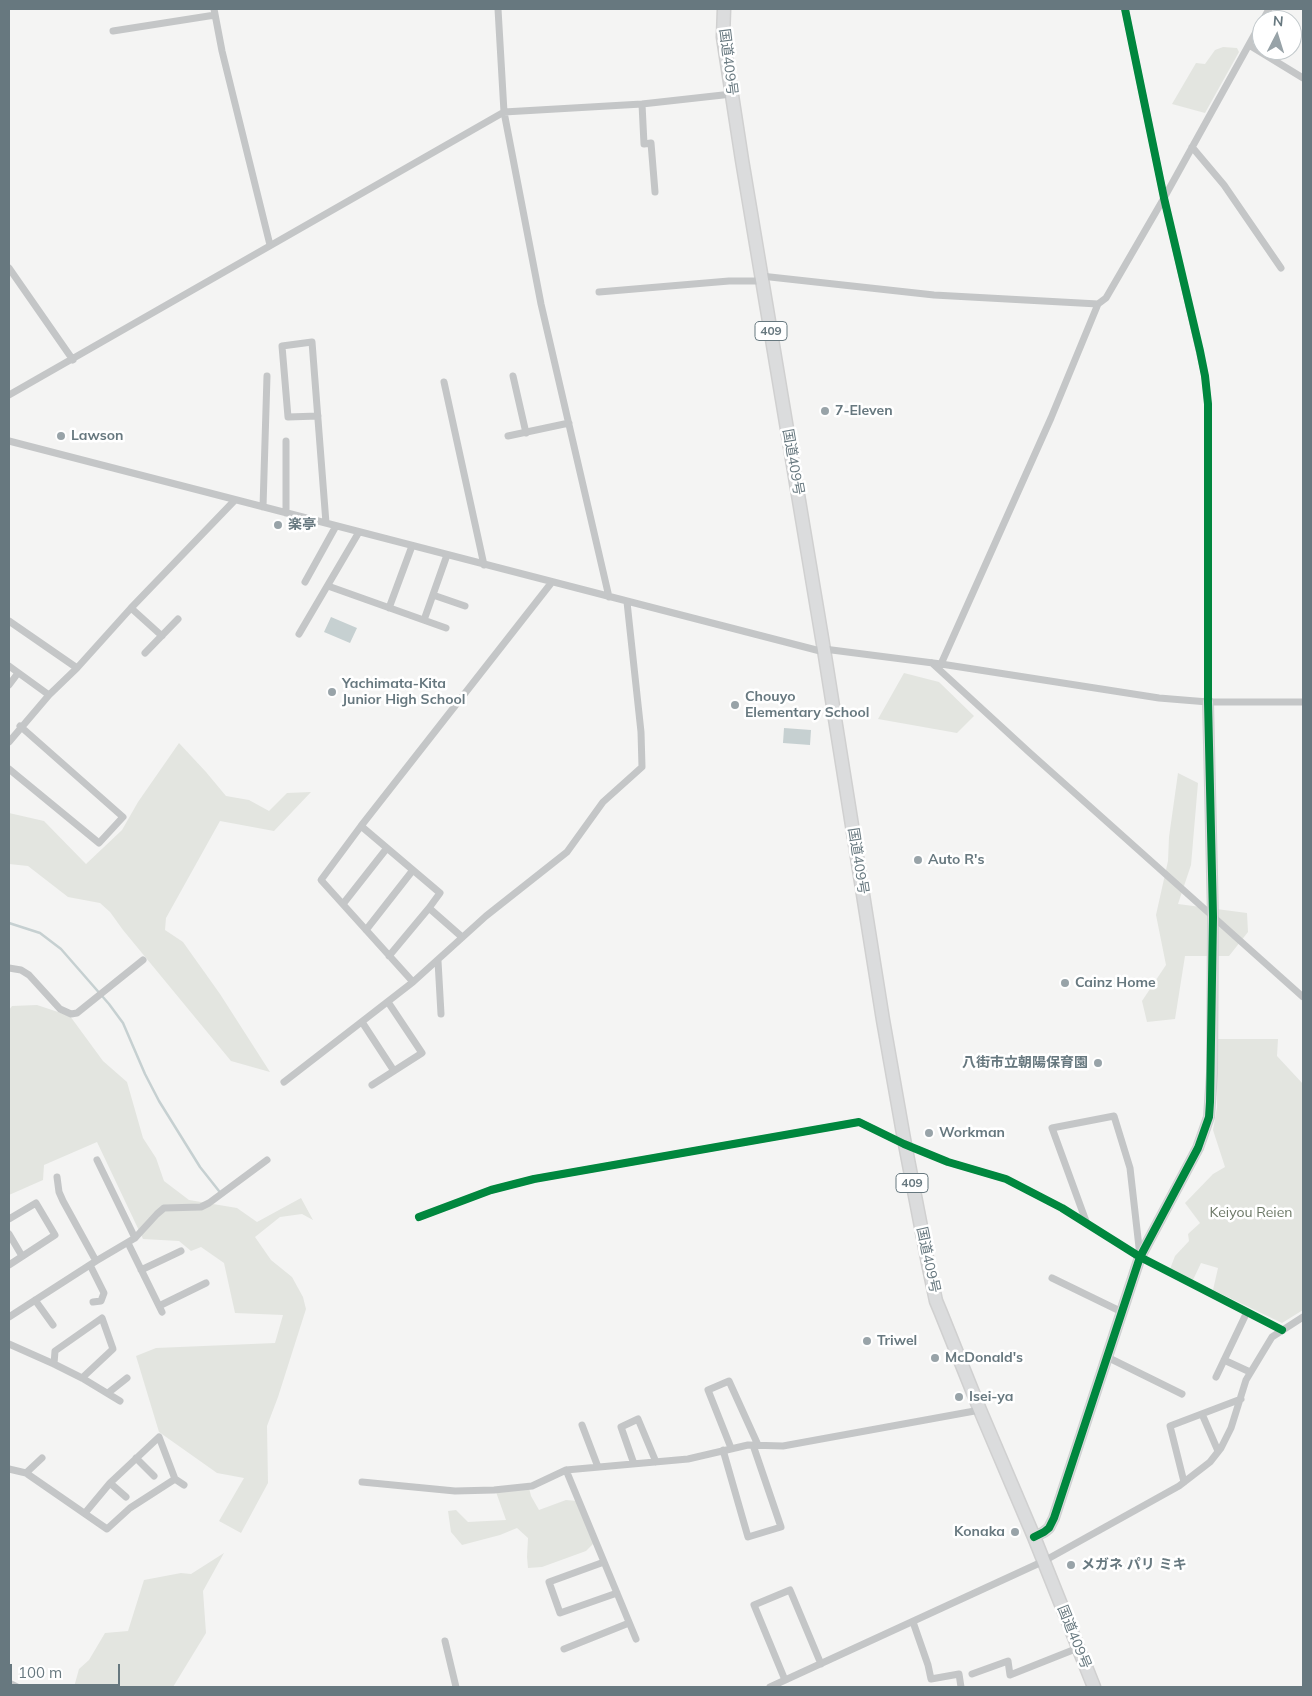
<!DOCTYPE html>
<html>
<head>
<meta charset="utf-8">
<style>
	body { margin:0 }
	#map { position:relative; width:1312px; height:1696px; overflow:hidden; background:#f4f4f3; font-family:Mulish,sans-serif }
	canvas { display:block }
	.frame { position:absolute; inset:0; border:10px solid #67787f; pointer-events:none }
	.north { position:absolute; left:1252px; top:10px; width:50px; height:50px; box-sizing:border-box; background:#fff; border:1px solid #c2c9cc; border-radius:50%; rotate:5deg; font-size:14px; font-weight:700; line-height:20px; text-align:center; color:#67787f }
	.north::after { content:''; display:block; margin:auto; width:18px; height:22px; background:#98a3a8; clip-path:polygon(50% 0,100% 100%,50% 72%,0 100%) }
	.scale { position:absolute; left:10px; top:1664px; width:110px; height:22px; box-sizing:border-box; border:2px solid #67787f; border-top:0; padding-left:6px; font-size:15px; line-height:18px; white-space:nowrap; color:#67787f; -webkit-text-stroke:4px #fff; paint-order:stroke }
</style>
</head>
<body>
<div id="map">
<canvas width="1312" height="1696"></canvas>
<div class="frame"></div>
<div class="north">N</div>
<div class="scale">100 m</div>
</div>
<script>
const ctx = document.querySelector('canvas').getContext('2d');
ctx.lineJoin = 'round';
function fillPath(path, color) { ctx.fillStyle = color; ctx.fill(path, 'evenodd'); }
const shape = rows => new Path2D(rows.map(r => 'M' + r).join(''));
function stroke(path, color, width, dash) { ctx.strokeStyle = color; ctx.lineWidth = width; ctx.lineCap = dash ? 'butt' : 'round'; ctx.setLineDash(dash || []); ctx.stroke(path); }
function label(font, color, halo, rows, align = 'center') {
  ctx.font = font + ' Mulish,"Noto Sans JP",sans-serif'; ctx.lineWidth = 5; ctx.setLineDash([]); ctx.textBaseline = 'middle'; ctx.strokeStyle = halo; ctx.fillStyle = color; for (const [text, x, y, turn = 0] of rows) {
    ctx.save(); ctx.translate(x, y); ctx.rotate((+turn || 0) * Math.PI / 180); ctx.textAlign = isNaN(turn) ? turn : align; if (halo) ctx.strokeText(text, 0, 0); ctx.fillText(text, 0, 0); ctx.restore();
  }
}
const green = shape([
	[1223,47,1237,48,1239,52,1205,113,1172,104,1196,63,1205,64,1215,50],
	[904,673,939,682,974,716,957,733,878,719],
	[179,743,206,772,226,796,249,800,269,811,287,793,311,792,274,831,220,821,166,918,165,930,183,942,220,994,270,1072,231,1061,123,930,110,912,100,903,68,897,28,866,9,864,9,813,44,821,86,864,122,830,138,802],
	[1178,773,1198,783,1191,865,1178,904,1247,913,1248,932,1229,956,1185,956,1175,1019,1147,1022,1142,1001,1166,965,1156,915,1168,861,1169,837],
	[37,1005,70,1016,103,1061,127,1082,143,1138,156,1158,164,1181,189,1200,237,1208,257,1222,301,1198,313,1220,302,1214,280,1217,255,1237,271,1260,292,1277,303,1297,306,1309,278,1397,267,1426,268,1483,241,1533,219,1521,244,1478,217,1473,159,1432,136,1356,156,1348,275,1343,283,1315,235,1313,224,1263,201,1247,191,1251,179,1241,143,1239,97,1142,44,1165,43,1180,9,1195,9,1010,12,1006],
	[1216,1039,1278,1039,1277,1056,1303,1084,1303,1310,1282,1323,1213,1290,1218,1268,1201,1263,1193,1280,1170,1269,1175,1256,1189,1241,1188,1234,1200,1223,1185,1203,1213,1174,1225,1167,1213,1130,1217,1107],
	[529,1488,531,1496,539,1510,566,1500,577,1501,594,1543,586,1551,542,1567,528,1568,527,1557,528,1538,517,1528,500,1535,462,1545,451,1532,448,1511,456,1510,468,1522,506,1520,496,1492],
	[224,1553,203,1591,206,1633,173,1687,74,1687,79,1669,89,1660,105,1633,128,1631,144,1580,181,1573,191,1574]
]);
const water = shape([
	[331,617,357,628,350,643,324,632],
	[784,728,811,730,810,745,783,743]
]);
const stream = shape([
	[9,923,40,933,61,949,109,1004,123,1023,145,1074,159,1101,200,1167,219,1191]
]);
const street = shape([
	[214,9,222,51,270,245],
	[498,9,504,112,541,304,609,597],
	[1125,9,1164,198,1205,376,1208,404,1208,702],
	[1263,20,1269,9],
	[113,31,215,15],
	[1249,45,1303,78],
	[642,104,644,144,651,143,655,192],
	[1192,147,1224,185,1281,268],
	[9,268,73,360],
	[761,276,934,295,1098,304],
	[599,292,729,281,762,281],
	[513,376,526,433],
	[444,382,484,565],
	[9,395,504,112,642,104,732,94],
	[318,416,288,417,282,346,312,342,326,523],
	[508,436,569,423],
	[9,441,824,652],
	[286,441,286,513],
	[263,507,267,376],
	[305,582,336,526],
	[328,586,446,628],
	[433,595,465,606],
	[131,608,162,636],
	[389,608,412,546],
	[424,620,447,555],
	[9,621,77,668],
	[299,634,359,532],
	[824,649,941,664,1159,698,1208,702,1303,702],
	[145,653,178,619],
	[932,663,1030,753,1303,997],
	[941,664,1051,418,1098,304,1106,298,1164,198,1262,21],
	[9,666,49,695],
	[9,685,18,673],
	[9,742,49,695,77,668,131,608,235,500],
	[9,769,99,843,123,817,20,726],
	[361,826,440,893,429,908,462,937],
	[343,904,387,848],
	[366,930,413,870],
	[389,956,429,908],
	[438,961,441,1014],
	[9,968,21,970,29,975,60,1009,71,1014,77,1013,143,960],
	[413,982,321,880,361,826,552,582],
	[362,1022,394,1071],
	[284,1082,413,982,486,916,567,852,603,802,642,767,641,732,627,602],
	[372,1085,422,1053,388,1002],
	[97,1160,135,1238],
	[57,1177,59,1192,63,1201,96,1261],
	[419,1217,491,1190,534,1179,859,1122,904,1144,948,1162,1006,1179,1062,1208,1140,1257,1282,1330],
	[9,1219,36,1203,55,1235,9,1265],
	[1087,1224,1052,1128,1114,1116,1130,1168,1140,1256],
	[9,1234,22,1256],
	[128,1243,162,1312],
	[90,1265,104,1293,101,1301,93,1302],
	[141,1270,181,1251],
	[1052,1278,1122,1312],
	[35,1300,53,1325],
	[159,1306,206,1283],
	[9,1317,96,1261,135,1238,157,1214,164,1208,201,1207,209,1203,267,1160],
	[9,1344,54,1364,82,1378,120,1401],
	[1107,1357,1182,1394],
	[1224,1360,1250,1372],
	[54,1364,55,1351,102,1318,113,1349,82,1378],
	[1216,1377,1247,1312],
	[108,1393,127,1378],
	[1202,1414,1218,1451],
	[582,1425,598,1467],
	[731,1448,708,1390,729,1381,758,1445],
	[723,1450,748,1537,781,1527,753,1445],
	[136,1458,154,1476],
	[634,1464,621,1427,638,1419,656,1462],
	[9,1469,26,1473,107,1529,130,1508,175,1479],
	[566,1470,636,1639],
	[26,1473,42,1458],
	[362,1482,455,1491,494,1490,532,1486,566,1470,688,1459,748,1445,783,1446,980,1410],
	[1184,1482,1170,1426,1241,1399],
	[110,1483,126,1497],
	[85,1513,110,1483,159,1437,175,1479,184,1485],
	[604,1562,549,1582,560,1613,617,1593],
	[913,1622,928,1665,931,1679,959,1674,961,1687],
	[445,1641,456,1687],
	[564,1649,629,1623],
	[972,1674,1008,1661,1010,1675,1078,1648],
	[785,1680,754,1605,790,1590,821,1664],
	[9,1683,17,1687],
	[770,1687,1044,1561,1179,1486,1210,1462,1221,1448,1231,1428,1246,1380,1272,1337,1303,1317]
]);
const secondary = shape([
	[1034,1537,1044,1532,1049,1528,1054,1518,1140,1257,1198,1148,1209,1117,1212,1073,1213,917,1208,702]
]);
const highway = shape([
	[724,9,723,37,742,160,825,656,883,1020,904,1139,928,1263,936,1301,941,1313,980,1410,1034,1537,1094,1687]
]);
const cycleway = shape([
	[419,1217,491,1190,534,1179,859,1122,904,1144,948,1162,1006,1179,1062,1208,1140,1257,1282,1330],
	[1034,1537,1044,1532,1049,1528,1054,1518,1140,1257,1198,1148,1209,1117,1210,1102,1213,917,1208,702,1208,404,1205,376,1200,351,1164,198,1125,9]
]);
const markers = [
	[825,411,5,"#98a3a8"],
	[61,436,5,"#98a3a8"],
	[278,525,5,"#98a3a8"],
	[332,692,5,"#98a3a8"],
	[735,705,5,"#98a3a8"],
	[918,860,5,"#98a3a8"],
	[1065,983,5,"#98a3a8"],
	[1098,1063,5,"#98a3a8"],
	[929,1133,5,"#98a3a8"],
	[867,1341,5,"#98a3a8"],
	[935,1358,5,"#98a3a8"],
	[959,1397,5,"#98a3a8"],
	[1015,1532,5,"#98a3a8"],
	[1071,1565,5,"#98a3a8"]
];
const shields = [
	[771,331,32],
	[912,1183,32]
];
const shieldNames = [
	["409",771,331],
	["409",912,1183]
];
const streetNames = [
	["国道409号",728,62,83],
	["国道409号",793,462,80],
	["国道409号",858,861,81],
	["国道409号",928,1260,78],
	["国道409号",1074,1637,68]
];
const poiNames = [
	["7-Eleven",835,411],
	["Lawson",71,436],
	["楽亭",288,525],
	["Yachimata-Kita",342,684],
	["Junior High School",342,700],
	["Chouyo",745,697],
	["Elementary School",745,713],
	["Auto R's",928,860],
	["Cainz Home",1075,983],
	["八街市立朝陽保育園",1088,1063,"right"],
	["Workman",939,1133],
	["Triwel",877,1341],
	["McDonald's",945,1358],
	["Isei-ya",969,1397],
	["Konaka",1005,1532,"right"],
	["メガネ パリ ミキ",1081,1565]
];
const parkNames = [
	["Keiyou Reien",1251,1213]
];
fillPath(green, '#e3e5e0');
fillPath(water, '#c6d0d1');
stroke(stream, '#c6d0d1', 2.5);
stroke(secondary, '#ced0d0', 12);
stroke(highway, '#d0d0d0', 15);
stroke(street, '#c4c6c7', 7);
stroke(secondary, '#dbdcdd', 10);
stroke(highway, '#dbdcdd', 12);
stroke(cycleway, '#00873e', 8);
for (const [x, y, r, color] of markers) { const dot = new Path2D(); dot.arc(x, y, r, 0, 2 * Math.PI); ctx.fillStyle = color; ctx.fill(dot); stroke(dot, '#fff', 2); }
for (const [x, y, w] of shields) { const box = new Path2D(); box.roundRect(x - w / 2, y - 9.5, w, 19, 4); ctx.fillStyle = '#fff'; ctx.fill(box); stroke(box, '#67787f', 1); }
label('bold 12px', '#67787f', null, shieldNames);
label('14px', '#67787f', '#fff', streetNames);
label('bold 14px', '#67787f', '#fff', poiNames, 'left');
label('14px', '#6b7765', '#fff', parkNames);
</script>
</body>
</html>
